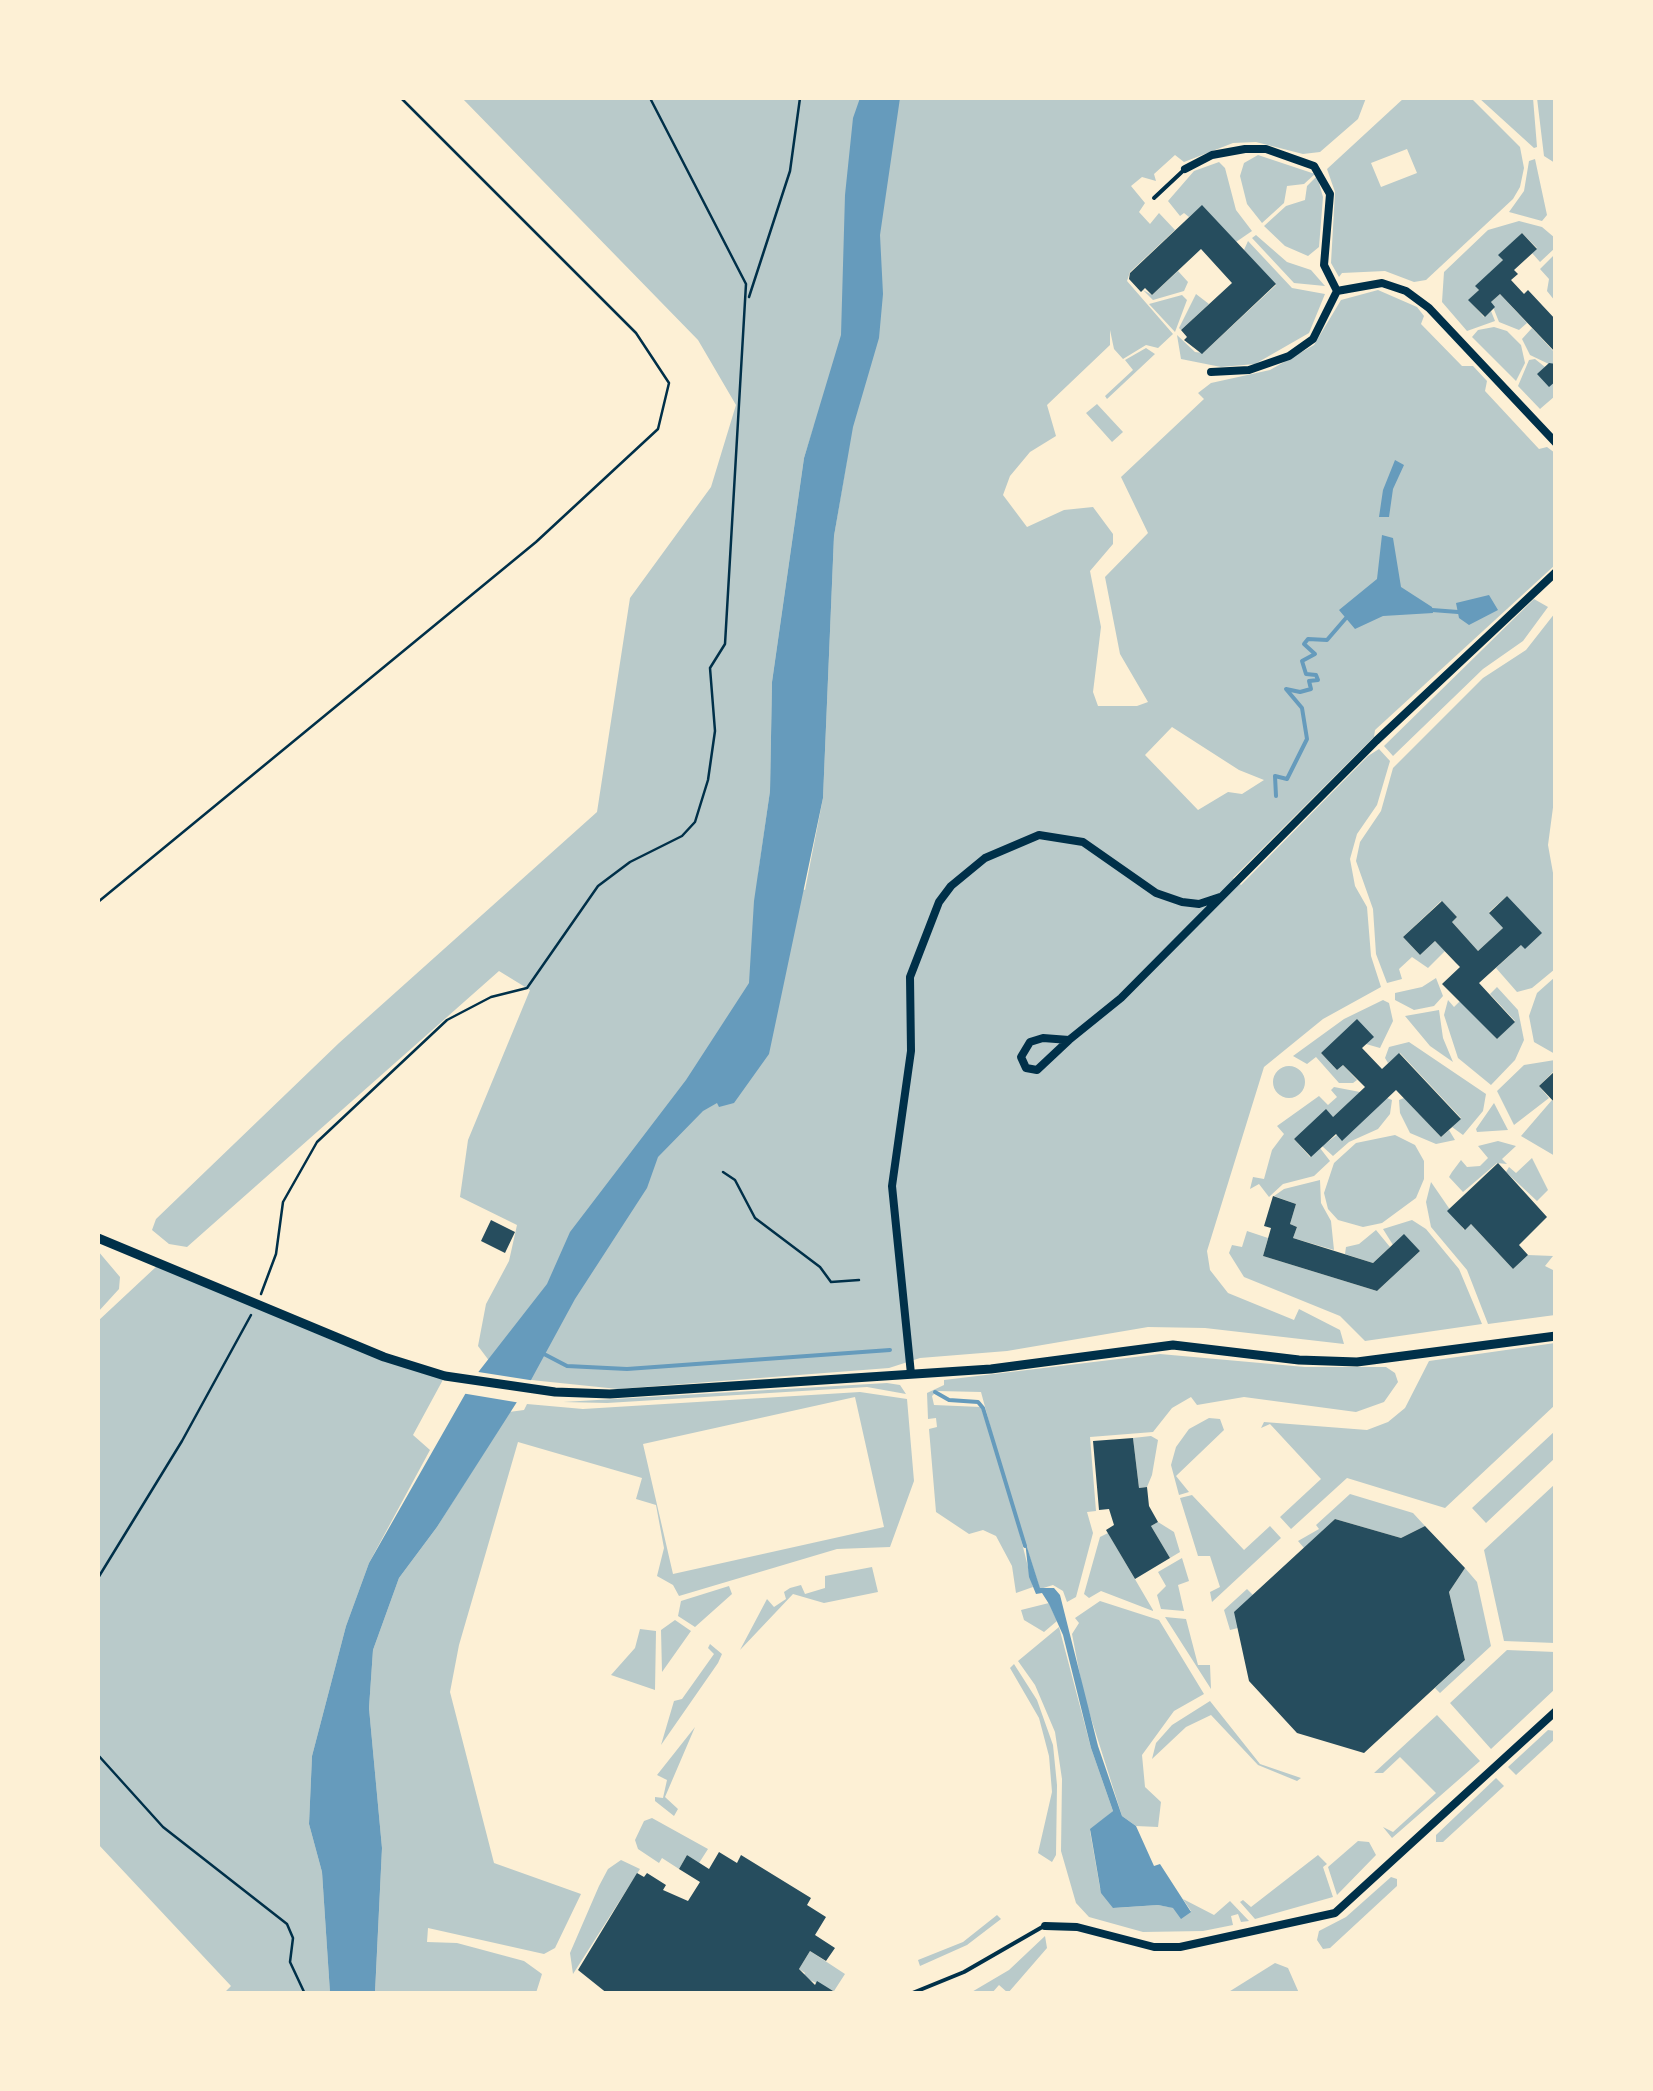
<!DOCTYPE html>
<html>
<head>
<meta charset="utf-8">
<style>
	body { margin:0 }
	#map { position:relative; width:1653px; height:2091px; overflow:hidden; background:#fdf0d5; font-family:Merriweather,serif }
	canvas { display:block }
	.frame { position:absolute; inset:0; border:100px solid #fdf0d5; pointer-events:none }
</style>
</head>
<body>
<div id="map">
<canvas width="1653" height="2091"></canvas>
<div class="frame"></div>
</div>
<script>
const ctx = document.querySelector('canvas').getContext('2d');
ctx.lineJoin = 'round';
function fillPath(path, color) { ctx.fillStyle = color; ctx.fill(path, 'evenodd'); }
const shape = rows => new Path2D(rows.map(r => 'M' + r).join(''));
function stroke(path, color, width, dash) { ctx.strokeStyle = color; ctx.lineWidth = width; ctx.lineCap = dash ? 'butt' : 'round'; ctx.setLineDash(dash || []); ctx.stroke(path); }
const green = shape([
	[462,98,1366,98,1358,119,1320,152,1303,154,1256,142,1233,143,1184,162,1175,155,1154,174,1156,181,1142,177,1131,186,1145,203,1139,212,1150,224,1159,213,1175,230,1130,272,1127,281,1173,334,1158,348,1146,345,1123,359,1114,349,1110,330,1110,345,1047,405,1056,436,1030,452,1010,476,1003,495,1027,527,1064,510,1093,507,1113,534,1113,544,1090,571,1101,627,1093,692,1098,706,1137,706,1148,702,1120,654,1105,577,1148,533,1121,477,1204,399,1198,393,1211,383,1270,370,1314,345,1341,300,1378,290,1417,307,1424,316,1421,324,1462,366,1473,366,1487,381,1485,391,1539,449,1547,447,1555,453,1555,565,1375,730,1374,737,1233,878,1241,885,1368,756,1379,749,1390,761,1377,805,1357,834,1350,859,1355,886,1367,907,1371,956,1381,987,1323,1019,1264,1067,1207,1251,1210,1270,1228,1293,1294,1320,1299,1309,1340,1330,1344,1344,1205,1328,1148,1327,1007,1351,920,1358,889,1368,618,1389,531,1380,493,1366,478,1346,486,1304,509,1261,517,1225,460,1197,468,1140,530,990,499,971,187,1247,169,1244,152,1230,156,1219,339,1043,597,812,630,598,711,487,736,405,698,340],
	[814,426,847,459,834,536,823,798,805,890,758,875,770,791,772,682,804,458],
	[1172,727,1239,770,1264,780,1242,794,1228,792,1198,810,1145,755],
	[1404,98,1471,98,1520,147,1524,168,1520,187,1513,199,1426,280,1414,282,1385,271,1342,273,1339,277,1331,263,1335,192,1327,169],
	[1407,149,1417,173,1381,187,1371,163],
	[1479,98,1533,98,1537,147,1534,148],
	[1537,98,1555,98,1555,163,1544,156],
	[1258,155,1315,174,1304,184,1287,186,1284,203,1262,223,1247,204,1240,176,1244,163],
	[1535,159,1547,215,1542,221,1509,212,1524,191,1529,161],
	[1219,162,1225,168,1236,210,1252,231,1236,242,1202,206,1189,217,1184,213,1180,216,1168,201,1194,171],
	[1317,176,1323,197,1319,247,1308,256,1285,246,1264,226,1286,206,1305,200,1307,186],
	[1519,221,1542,227,1555,238,1555,248,1540,262,1532,253,1537,248,1522,233,1499,255,1503,260,1476,286,1479,290,1469,300,1484,317,1491,311,1495,321,1467,331,1442,302,1444,272,1488,230],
	[1256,235,1287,262,1311,270,1325,286,1294,283,1252,238],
	[1248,241,1292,288,1325,294,1309,333,1255,364,1221,367,1181,359,1177,335,1195,352,1203,353,1276,285,1244,250],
	[1555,254,1555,301,1547,291,1549,279,1540,269],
	[1178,271,1188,282,1184,291,1153,300,1143,290,1152,295],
	[1196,294,1209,304,1181,330,1179,328],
	[1500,294,1527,323,1519,330,1499,322,1491,302],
	[1182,295,1187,300,1175,332,1149,304],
	[1494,327,1507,331,1521,345,1525,363,1516,381,1472,337,1478,330],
	[1532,328,1555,353,1553,366,1530,355,1522,339],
	[1146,348,1155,354,1107,399,1105,396,1133,370,1125,360],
	[1535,359,1545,367,1538,374,1549,386,1555,381,1555,396,1540,409,1518,386,1529,360],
	[1097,404,1123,432,1112,442,1086,413],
	[1534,599,1548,607,1523,641,1483,669,1393,756,1384,746],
	[1555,613,1556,785,1548,845,1555,884,1555,969,1532,988,1517,992,1496,968,1521,945,1507,896,1489,912,1503,928,1478,951,1452,922,1457,917,1441,901,1403,937,1420,955,1435,941,1445,951,1428,968,1412,957,1399,969,1402,979,1387,983,1376,954,1373,909,1356,861,1360,842,1381,811,1393,768,1483,678,1526,650],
	[1555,977,1555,1054,1534,1042,1529,1016,1537,993],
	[1436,978,1443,996,1434,1006,1414,1010,1395,1000,1395,993,1422,987],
	[1497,987,1518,1010,1524,1040,1515,1060,1491,1085,1458,1058,1444,1015,1448,1000,1454,1007,1461,1000,1497,1039,1515,1021,1490,994],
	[1383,1000,1389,1003,1393,1021,1380,1048,1366,1044,1321,1053,1337,1070,1343,1065,1357,1080,1353,1083,1339,1083,1316,1057,1307,1064,1293,1056,1344,1019],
	[1439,1010,1443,1038,1453,1062,1430,1046,1405,1016],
	[1409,1042,1486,1094,1483,1111,1463,1135,1452,1127,1461,1118,1400,1053,1388,1063,1385,1058,1389,1047],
	[1555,1060,1555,1070,1539,1086,1549,1098,1514,1125,1497,1091,1524,1065],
	'1273 1082a16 16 0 1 1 32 0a16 16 0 1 1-32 0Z',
	[1334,1087,1360,1092,1333,1117,1294,1139,1310,1157,1320,1148,1330,1161,1314,1176,1283,1184,1269,1197,1259,1184,1250,1189,1253,1177,1264,1179,1272,1150,1284,1134,1277,1126,1319,1096,1328,1105,1337,1097,1331,1090],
	[1387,1098,1392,1100,1390,1114,1378,1129,1349,1142,1333,1156,1322,1146],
	[1404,1098,1441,1137,1449,1130,1455,1140,1436,1144,1410,1133,1400,1113,1399,1100],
	[1552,1100,1555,1104,1555,1156,1521,1136],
	[1494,1103,1508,1130,1477,1132,1476,1129],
	[1395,1135,1415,1145,1424,1161,1424,1179,1416,1198,1382,1223,1363,1227,1338,1220,1328,1209,1324,1193,1334,1163,1356,1143],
	[1498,1141,1516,1146,1502,1159,1507,1164,1497,1163,1463,1192,1449,1177,1452,1172,1461,1160,1467,1167,1480,1166,1488,1158,1478,1146],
	[1532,1158,1548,1190,1537,1201,1506,1172,1509,1167,1516,1173],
	[1320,1180,1321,1203,1331,1221,1334,1250,1293,1238,1297,1227,1290,1224,1296,1204,1274,1196,1284,1189],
	[1431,1182,1464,1230,1471,1224,1513,1269,1528,1255,1553,1256,1545,1266,1555,1271,1555,1315,1488,1324,1467,1270,1431,1227,1426,1202],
	[1412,1220,1426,1229,1459,1269,1482,1324,1365,1341,1340,1316,1244,1277,1229,1253,1232,1245,1242,1247,1247,1231,1268,1238,1263,1256,1377,1291,1420,1251,1404,1235,1393,1245,1383,1229],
	[1376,1230,1390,1247,1373,1263,1345,1254,1346,1247,1359,1244],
	[98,1251,120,1277,119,1289,98,1312],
	[158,1265,445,1376,413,1435,430,1450,369,1563,346,1626,312,1756,309,1824,322,1872,330,1993,224,1993,231,1986,98,1844,98,1321],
	[1555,1343,1555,1405,1445,1508,1347,1478,1291,1529,1280,1517,1321,1479,1270,1424,1261,1428,1264,1422,1367,1430,1388,1422,1405,1408,1429,1361],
	[1160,1354,1305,1367,1386,1367,1395,1373,1398,1382,1384,1402,1356,1412,1244,1397,1197,1405,1191,1397,1172,1408,1153,1432,1090,1437,1096,1511,1087,1512,1093,1533,1076,1597,1067,1602,1063,1591,1053,1585,1040,1589,1010,1495,1033,1587,1016,1593,1012,1566,996,1536,983,1530,969,1534,936,1512,929,1429,937,1427,936,1418,928,1419,927,1393,944,1385,944,1380],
	[937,1391,981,1392,1002,1470,981,1407,934,1405,932,1396],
	[887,1383,900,1385,906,1394,867,1387,607,1403,563,1402],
	[860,1392,907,1399,914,1481,890,1547,837,1549,679,1596,673,1585,657,1576,664,1548,656,1505,636,1499,642,1478,518,1442,459,1645,450,1692,494,1863,581,1894,555,1948,544,1954,428,1928,427,1942,457,1943,524,1961,542,1974,536,1993,375,1994,382,1848,369,1708,373,1650,399,1578,437,1527,509,1412,524,1410,527,1404,583,1409],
	[855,1397,884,1527,673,1574,643,1444],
	[1209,1418,1220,1419,1224,1430,1176,1476,1189,1492,1179,1495,1171,1465,1176,1447,1189,1429],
	[1555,1431,1555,1458,1486,1523,1472,1508],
	[1151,1436,1158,1440,1152,1475,1147,1487,1139,1488,1133,1438],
	[1555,1484,1555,1643,1504,1641,1484,1550],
	[1350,1494,1413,1513,1425,1526,1401,1538,1335,1519,1304,1548,1298,1541,1319,1529,1316,1525],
	[1192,1495,1244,1550,1270,1526,1281,1538,1212,1602,1210,1592,1220,1587,1210,1556,1198,1556,1180,1498],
	[1158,1522,1174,1532,1180,1552,1170,1558,1151,1526],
	[1108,1533,1153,1610,1153,1611,1101,1591,1089,1598,1084,1594,1100,1537],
	[1182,1558,1189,1581,1178,1585,1184,1611,1161,1609,1157,1595,1166,1586,1158,1572],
	[872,1567,878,1592,824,1603,793,1594,740,1650,767,1599,774,1607,786,1599,784,1592,790,1588,801,1585,805,1594,825,1588,825,1576],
	[1465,1568,1477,1582,1491,1646,1440,1693,1435,1688,1465,1660,1449,1592],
	[729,1586,732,1594,695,1627,678,1616,681,1601],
	[1247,1589,1253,1595,1238,1628,1230,1630,1224,1610],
	[1100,1601,1159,1620,1204,1694,1174,1711,1142,1755,1145,1787,1161,1802,1158,1827,1136,1826,1122,1816,1084,1696,1072,1634,1079,1623,1075,1618],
	[1049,1603,1057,1621,1044,1632,1024,1620,1021,1610],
	[1165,1617,1186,1619,1198,1665,1210,1665,1211,1689],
	[675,1620,691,1631,662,1672,661,1630],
	[1059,1627,1091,1748,1113,1811,1090,1831,1100,1888,1114,1908,1158,1905,1191,1911,1183,1899,1214,1915,1230,1901,1249,1921,1241,1922,1238,1914,1231,1916,1233,1925,1203,1931,1143,1932,1089,1917,1076,1903,1061,1851,1062,1779,1055,1732,1035,1685,1018,1661],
	[640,1629,656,1631,655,1690,611,1675,635,1648],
	[710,1644,722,1654,718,1663,661,1745,674,1701,682,1699,714,1654,708,1648],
	[1507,1650,1555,1652,1555,1689,1491,1749,1450,1703],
	[1014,1664,1037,1700,1053,1745,1057,1785,1056,1855,1052,1862,1038,1853,1052,1792,1049,1756,1039,1718,1010,1668],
	[1210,1701,1260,1764,1301,1778,1297,1781,1258,1765,1211,1715,1186,1727,1152,1759,1156,1743,1172,1725],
	[1437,1715,1480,1761,1392,1838,1383,1827,1393,1832,1436,1793,1400,1757,1383,1773,1374,1773],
	[695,1727,665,1797,678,1809,674,1816,655,1801,655,1797,663,1798,667,1780,657,1775],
	[1548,1730,1555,1731,1555,1739,1516,1775,1508,1767],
	[1496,1778,1504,1786,1443,1842,1436,1842,1436,1835],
	[652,1818,708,1849,699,1863,687,1855,679,1869,662,1858,659,1863,638,1849,635,1840,644,1821],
	[1358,1841,1369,1842,1376,1855,1337,1895,1328,1867],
	[1318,1855,1327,1864,1323,1867,1333,1897,1255,1919,1240,1902,1243,1900,1251,1907],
	[621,1860,640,1869,573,1974,570,1953,599,1886,608,1869],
	[1391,1877,1397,1879,1397,1886,1330,1948,1323,1949,1317,1940,1319,1931,1346,1917],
	[997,1915,1001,1919,967,1945,920,1966,918,1960,963,1942],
	[1045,1936,1047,1948,1008,1993,999,1985,992,1993,970,1993,1009,1970],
	[810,1951,845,1974,834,1991,803,1977,805,1973,799,1969],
	[1275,1963,1288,1968,1299,1993,1227,1993]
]);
const water = shape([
	[860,98,900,98,880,235,883,294,879,338,853,427,834,536,823,798,769,1054,734,1103,719,1107,717,1103,703,1111,658,1157,647,1188,575,1299,531,1380,437,1527,399,1578,373,1650,369,1708,382,1848,375,1993,330,1993,322,1872,309,1824,312,1756,346,1626,369,1563,476,1375,547,1284,570,1232,686,1080,749,983,754,901,770,791,772,682,804,458,841,335,845,195,853,118],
	[1395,460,1404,465,1393,489,1389,517,1379,517,1383,490],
	[1382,535,1393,538,1401,587,1432,607,1433,613,1383,616,1355,629,1339,610,1377,579],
	[1489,595,1498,610,1469,625,1459,618,1456,603],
	[1025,1541,1040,1588,1054,1588,1060,1595,1098,1746,1122,1816,1136,1826,1154,1866,1160,1864,1191,1912,1181,1919,1173,1908,1158,1905,1113,1908,1101,1893,1090,1829,1113,1811,1091,1748,1063,1635,1049,1604,1042,1593,1036,1594,1029,1577]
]);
const pier = shape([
	[472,1371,536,1381,521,1403,461,1393]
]);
const stream = shape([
	[1432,610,1458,612],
	[1276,796,1275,776,1287,779,1307,739,1302,708,1286,689,1300,692,1311,689,1309,681,1318,680,1316,675,1306,674,1302,661,1315,654,1304,644,1308,639,1327,640,1346,618],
	[544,1354,567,1366,627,1369,890,1350],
	[935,1392,949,1400,978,1402,983,1408,1025,1546]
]);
const building = shape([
	[1202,205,1276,284,1202,354,1184,340,1187,337,1181,330,1232,283,1201,249,1152,295,1145,288,1141,292,1129,279,1130,273],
	[1522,233,1537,249,1514,270,1518,274,1511,280,1524,294,1528,290,1556,320,1556,353,1500,294,1491,302,1495,307,1485,317,1468,300,1479,290,1475,286,1503,260,1498,255],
	[1549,363,1556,364,1556,381,1549,387,1537,374],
	[1507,896,1542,933,1525,949,1521,945,1479,983,1515,1022,1497,1039,1442,984,1460,967,1456,963,1435,941,1420,955,1403,937,1442,901,1457,917,1452,922,1478,951,1503,928,1489,913],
	[1357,1019,1374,1037,1362,1048,1382,1069,1399,1053,1461,1119,1441,1137,1396,1090,1342,1141,1336,1134,1311,1157,1294,1139,1326,1109,1333,1117,1365,1087,1343,1065,1337,1070,1321,1053],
	[1556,1070,1556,1104,1539,1086],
	[1498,1163,1547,1217,1519,1245,1528,1255,1513,1269,1471,1224,1465,1230,1447,1211],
	[1273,1196,1296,1204,1290,1224,1297,1227,1293,1238,1373,1263,1404,1234,1420,1251,1377,1291,1263,1256,1271,1228,1264,1226],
	[491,1220,515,1232,505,1253,481,1241],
	[1133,1438,1139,1488,1147,1487,1149,1506,1158,1522,1151,1526,1170,1558,1135,1579,1106,1530,1114,1525,1109,1509,1099,1510,1093,1441],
	[1335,1519,1401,1538,1425,1526,1465,1568,1449,1592,1465,1660,1364,1753,1297,1733,1249,1681,1234,1612],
	[719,1852,737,1863,741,1855,811,1898,807,1905,826,1917,815,1935,835,1948,826,1961,810,1951,799,1969,815,1985,817,1981,838,1994,608,1994,578,1970,637,1873,644,1877,647,1873,666,1885,663,1890,688,1901,700,1882,679,1869,687,1855,709,1869]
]);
const path = shape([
	[749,297,790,171,800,98],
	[98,902,536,542,658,429,669,383,636,333,401,98],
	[723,1172,735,1180,755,1218,820,1267,831,1282,859,1280],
	[261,1294,276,1254,283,1202,317,1142,447,1020,491,997,527,988,598,886,630,862,682,836,695,822,708,780,715,731,710,668,725,644,746,284,650,98],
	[98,1578,182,1441,251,1315],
	[98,1755,163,1827,287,1924,293,1938,290,1962,305,1994]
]);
const service = shape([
	[1154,198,1185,169],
	[910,1994,964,1972,1044,1926]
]);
const minor = shape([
	[1185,169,1212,155,1245,149,1266,149,1314,166,1330,194,1324,265,1337,291],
	[1211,372,1249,370,1289,356,1313,339,1337,291,1382,283,1406,291,1429,308,1556,443],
	[1069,1040,1037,1070,1026,1068,1021,1057,1030,1042,1043,1038,1069,1040,1121,998,1376,741,1556,572],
	[911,1374,892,1186,911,1051,910,977,939,902,951,886,985,858,1039,835,1083,842,1156,893,1182,902,1199,904,1220,897],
	[1045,1926,1077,1927,1154,1947,1180,1947,1335,1913,1556,1711]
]);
const tertiary = shape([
	[98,1238,384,1357,445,1376,555,1392,610,1394,991,1369,1173,1345,1299,1360,1357,1362,1556,1336]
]);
fillPath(green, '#b9caca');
fillPath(water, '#669bbc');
fillPath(pier, '#fdf0d5');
stroke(stream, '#669bbc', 4);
fillPath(building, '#264d5e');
stroke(path, '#003049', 2.5);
stroke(service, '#003049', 4);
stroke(minor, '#003049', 8);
stroke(tertiary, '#003049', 9);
</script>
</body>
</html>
